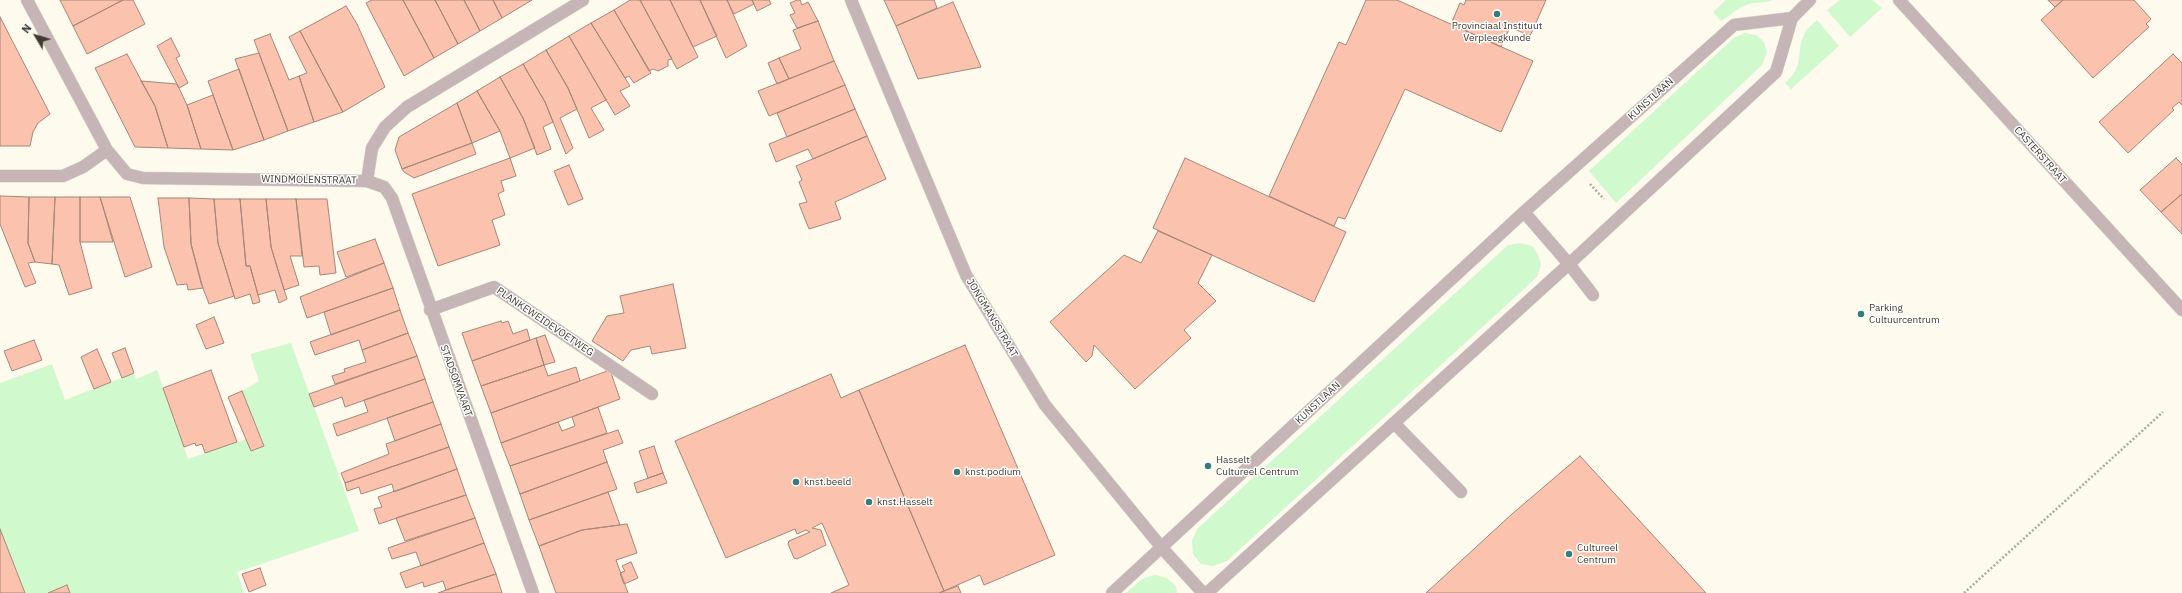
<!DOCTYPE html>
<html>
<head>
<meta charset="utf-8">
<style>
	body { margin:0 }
	#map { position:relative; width:2182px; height:593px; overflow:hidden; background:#fefaed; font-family:"IBM Plex Sans",sans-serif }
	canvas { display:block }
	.north { position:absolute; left:16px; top:16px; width:40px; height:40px; -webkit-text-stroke:3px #fff; paint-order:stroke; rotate:308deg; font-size:11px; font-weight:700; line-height:16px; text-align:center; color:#3d392c }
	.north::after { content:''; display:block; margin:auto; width:14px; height:18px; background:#3d392c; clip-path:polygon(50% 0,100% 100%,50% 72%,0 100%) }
</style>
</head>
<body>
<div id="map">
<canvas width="2182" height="593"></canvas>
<div class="north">N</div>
</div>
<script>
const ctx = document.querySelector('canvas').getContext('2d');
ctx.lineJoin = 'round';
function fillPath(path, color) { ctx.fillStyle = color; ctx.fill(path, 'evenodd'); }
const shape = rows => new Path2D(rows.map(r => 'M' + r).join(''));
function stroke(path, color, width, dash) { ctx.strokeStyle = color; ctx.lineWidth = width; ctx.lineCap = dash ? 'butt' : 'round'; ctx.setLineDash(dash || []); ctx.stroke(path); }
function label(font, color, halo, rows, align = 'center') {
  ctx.font = font + ' "IBM Plex Sans",sans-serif'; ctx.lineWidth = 3; ctx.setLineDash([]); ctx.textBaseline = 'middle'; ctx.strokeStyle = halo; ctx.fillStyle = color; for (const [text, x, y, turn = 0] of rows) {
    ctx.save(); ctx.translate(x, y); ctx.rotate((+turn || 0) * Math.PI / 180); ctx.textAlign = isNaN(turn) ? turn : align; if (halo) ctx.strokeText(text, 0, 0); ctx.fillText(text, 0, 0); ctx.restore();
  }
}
const green = shape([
	[1726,0,1773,0,1767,2,1752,3,1741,7,1721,21,1713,12],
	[1840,0,1872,0,1882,8,1850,37,1827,10],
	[1817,20,1839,46,1791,89,1785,83,1793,75,1798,65,1801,42,1806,30],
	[1745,33,1756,35,1764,42,1767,52,1762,65,1616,203,1589,171,1735,37],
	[1520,243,1532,246,1538,254,1541,265,1537,277,1227,561,1213,566,1201,564,1193,554,1192,541,1197,529,1508,245],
	[291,343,359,531,237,572,244,593,70,593,67,585,48,593,25,593,0,529,0,383,52,364,65,400,134,373,136,379,157,370,188,459,246,439,251,451,264,445,242,391,259,381,250,354],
	[1155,575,1167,578,1176,586,1177,593,1126,593,1142,579]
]);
const building = shape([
	[60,0,123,0,73,26,60,0],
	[123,0,133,0,145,24,87,54,73,26,123,0],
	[372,0,403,0,434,58,404,76,366,3,372,0],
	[403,0,435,0,458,44,434,58,403,0],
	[435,0,464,0,480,31,458,44,435,0],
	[464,0,493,0,502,18,480,31,464,0],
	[493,0,532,0,502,18,493,0],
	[630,0,640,0,672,59,668,60,668,66,658,71,653,69,649,71,614,10,630,0],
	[640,0,670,0,698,57,677,69,640,0],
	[670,0,700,0,717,36,693,47,670,0],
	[700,0,727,0,747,46,726,58,700,0],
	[727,0,752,0,754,4,734,14,727,0],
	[752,0,769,0,771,4,757,11,752,0],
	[797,0,800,0,802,5,808,2,818,21,797,28,790,15,795,13,790,3,797,0],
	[884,0,934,0,937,8,896,26,884,0],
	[1366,0,1397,0,1533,61,1501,132,1405,89,1345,219,1338,217,1334,226,1269,196,1339,42,1346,45,1366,0],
	[1466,0,1546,0,1530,36,1510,27,1501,47,1451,24,1460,3,1464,5,1466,0],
	[2048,0,2063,0,2055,7,2048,0],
	[2063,0,2134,0,2151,19,2146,24,2149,27,2093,78,2041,20,2063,0],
	[953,2,981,67,918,79,896,26,953,2],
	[346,6,357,24,385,87,343,112,300,31,346,6],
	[614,10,651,73,634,83,629,76,625,78,591,23,614,10],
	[0,17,50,114,38,123,33,132,30,146,0,146,0,17],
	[818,21,834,61,789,79,779,58,801,49,793,30,818,21],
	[591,23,630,86,620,91,630,106,615,115,569,36,591,23],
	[300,31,343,112,314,122,299,76,307,73,289,37,300,31],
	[270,34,289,80,299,76,314,122,288,131,254,40,270,34],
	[569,36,606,100,591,108,604,130,589,138,568,88,546,50,569,36],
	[171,38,180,56,176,58,188,83,179,88,157,46,171,38],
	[546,50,568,88,577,109,560,118,573,148,566,154,545,102,523,64,546,50],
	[259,53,288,131,264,140,235,59,259,53],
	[127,54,155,106,168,148,135,147,95,68,127,54],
	[2173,54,2182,63,2182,105,2179,102,2172,108,2174,110,2128,153,2099,122,2173,54],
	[779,58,789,79,777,84,768,63,779,58],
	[834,61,845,85,769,116,758,91,834,61],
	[523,64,545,102,553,122,543,127,551,149,537,155,523,118,500,77,523,64],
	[239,69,264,140,233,150,208,81,239,69],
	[500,77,523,118,535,148,510,158,500,131,477,91,500,77],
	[141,81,177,84,187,105,201,149,168,148,155,106,141,81],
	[845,85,855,109,787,137,777,113,845,85],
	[477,91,500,131,472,143,457,103,477,91],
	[213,95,233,150,201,149,187,105,213,95],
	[457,103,472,143,402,169,395,150,399,137,457,103],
	[855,109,867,136,813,159,808,149,776,162,769,144,855,109],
	[867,136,886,179,835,202,841,219,809,229,799,204,807,202,799,182,802,180,796,166,867,136],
	[472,143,476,154,414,178,404,172,402,169,472,143],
	[510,158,516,176,501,181,504,191,498,194,505,215,492,220,500,245,438,266,412,194,510,158],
	[1185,158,1346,232,1314,302,1153,228,1185,158],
	[2176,158,2182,164,2182,194,2161,212,2140,190,2176,158],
	[569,165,583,199,568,205,554,171,569,165],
	[2182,194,2182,234,2161,212,2182,194],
	[0,196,29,197,28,243,35,262,28,263,36,283,25,287,0,224,0,196],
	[29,197,55,197,52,264,35,262,28,243,29,197],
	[55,197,80,197,80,242,92,288,69,295,59,265,52,264,55,197],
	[80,197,100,197,113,242,80,242,80,197],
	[100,197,130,197,152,267,125,277,100,197],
	[158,198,189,198,191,244,203,288,188,290,187,284,177,285,164,247,158,198],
	[189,198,214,199,218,243,234,296,209,304,201,283,191,244,189,198],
	[214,199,240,199,246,266,250,266,260,302,253,304,250,294,235,299,218,243,214,199],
	[240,199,266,199,271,247,287,299,279,303,275,290,258,295,250,266,246,266,240,199],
	[266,199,296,199,302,256,290,256,299,285,284,290,271,247,266,199],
	[296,199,327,199,336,273,320,275,319,266,304,267,296,199],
	[1158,231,1212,255,1198,283,1216,301,1184,330,1191,338,1135,389,1094,345,1092,356,1086,362,1050,322,1124,255,1141,263,1158,231],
	[375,239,384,263,346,277,337,252,375,239],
	[384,263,393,288,307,318,300,297,384,263],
	[673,284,686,348,652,354,650,346,631,350,623,361,592,341,607,316,624,313,620,296,673,284],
	[393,288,400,310,331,335,324,312,393,288],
	[400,310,408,333,362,350,359,340,315,355,310,342,400,310],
	[214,317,224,343,206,349,196,325,214,317],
	[501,321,502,323,508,321,513,334,527,329,530,340,472,361,462,333,501,321],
	[408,333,417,356,335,384,332,376,345,372,344,369,366,362,362,350,408,333],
	[545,335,555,362,544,365,536,338,545,335],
	[536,338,544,365,481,386,472,361,536,338],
	[34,340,42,360,12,371,4,351,34,340],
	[965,345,1055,555,984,585,980,575,944,591,859,390,965,345],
	[125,348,134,373,122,378,112,353,125,348],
	[97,349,111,382,94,389,81,357,97,349],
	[417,356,425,379,345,407,342,397,314,407,309,394,417,356],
	[544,365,548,376,576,367,580,381,491,413,481,386,544,365],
	[211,370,237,442,205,453,202,444,196,446,195,443,184,447,163,388,211,370],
	[610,370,620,399,501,443,491,413,610,370],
	[831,374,841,398,859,390,944,591,939,593,831,593,849,585,822,523,812,528,821,530,826,545,797,559,794,558,788,544,789,541,810,532,806,530,797,534,795,529,726,558,675,441,831,374],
	[425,379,433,402,337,436,333,424,368,412,364,400,425,379],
	[242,391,264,446,251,451,228,397,242,391],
	[433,402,441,424,395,441,387,418,433,402],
	[598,407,607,433,510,466,501,443,558,422,562,431,575,426,572,417,598,407],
	[441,424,449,447,345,483,341,473,389,454,386,444,441,424],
	[618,430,623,443,603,450,607,462,520,494,510,466,618,430],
	[654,446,663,473,648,478,639,451,654,446],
	[449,447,457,469,394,492,392,484,361,494,359,487,347,491,345,483,449,447],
	[1580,456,1706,593,1426,593,1512,514,1580,456],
	[607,462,617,489,529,520,520,494,607,462],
	[457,469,466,495,379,524,374,509,382,507,378,497,457,469],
	[663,473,667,483,637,493,634,483,663,473],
	[608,492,620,525,582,530,539,546,529,520,608,492],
	[466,495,475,518,405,541,396,518,466,495],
	[475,518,484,543,421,566,416,552,392,559,388,548,475,518],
	[627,524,637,553,616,560,628,593,556,593,539,546,582,530,627,524],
	[0,529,25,593,0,593,0,529],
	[484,543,496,574,446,590,443,581,424,587,423,582,406,588,400,573,484,543],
	[631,562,638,578,624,584,620,573,625,571,622,566,631,562],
	[260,568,266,585,249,592,242,574,260,568],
	[496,574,502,593,438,593,446,590,496,574],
	[67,585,70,593,48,593,67,585],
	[958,586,961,593,939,593,944,591,958,586]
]);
const path = shape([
	[1590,184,1604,199],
	[1964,593,2163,412]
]);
const service = shape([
	[1569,264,1593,295],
	[1394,423,1461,492]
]);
const minor = shape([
	[27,0,107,150,127,174,143,178,367,181,384,187,392,198,533,593],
	[851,0,966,275,1045,405,1162,548,1203,593],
	[1899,0,2182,310],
	[0,176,63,176,83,167,107,150],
	[367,181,372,148,385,127,407,107,583,0],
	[1524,212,1569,264],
	[430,310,494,287,652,394],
	[1112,593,1524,212,1734,25,1792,18],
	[1207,593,1569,264,1776,72,1792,18,1810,0]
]);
const markers = [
	[1497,14,4,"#347d7a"],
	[1861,314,4,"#347d7a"],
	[1208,466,4,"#347d7a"],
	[957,472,4,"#347d7a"],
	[796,482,4,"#347d7a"],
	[869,502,4,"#347d7a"],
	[1569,554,4,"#347d7a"]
];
const poiNames = [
	["Provinciaal Instituut",1497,26,"center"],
	["Verpleegkunde",1497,38,"center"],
	["Parking",1869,308],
	["Cultuurcentrum",1869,320],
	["Hasselt",1216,460],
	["Cultureel Centrum",1216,472],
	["knst.podium",965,472],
	["knst.beeld",804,482],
	["knst.Hasselt",877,502],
	["Cultureel",1577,548],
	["Centrum",1577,560]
];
const streetNames = [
	["KUNSTLAAN",1651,99,-42],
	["CASTERSTRAAT",2040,155,48],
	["WINDMOLENSTRAAT",309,180,1],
	["JONGMANSSTRAAT",992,318,59],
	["PLANKEWEIDEVOETWEG",545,322,34],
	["STADSOMVAART",456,381,70],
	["KUNSTLAAN",1318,403,-43]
];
fillPath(green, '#d0f9cd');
fillPath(building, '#fbc3ae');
stroke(building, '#a68679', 1);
stroke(service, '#dbd7ca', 13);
stroke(minor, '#dbd7ca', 13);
stroke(path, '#aeaa9d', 2.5, [2, 2]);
stroke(service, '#c6b5b6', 12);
stroke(minor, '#c6b5b6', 12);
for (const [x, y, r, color] of markers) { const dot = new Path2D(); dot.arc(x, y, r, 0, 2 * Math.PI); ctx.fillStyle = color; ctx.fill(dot); stroke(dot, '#fff', 1.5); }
label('10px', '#3d392c', '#fff', poiNames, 'left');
label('10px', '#3d392c', '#fff', streetNames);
</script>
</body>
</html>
